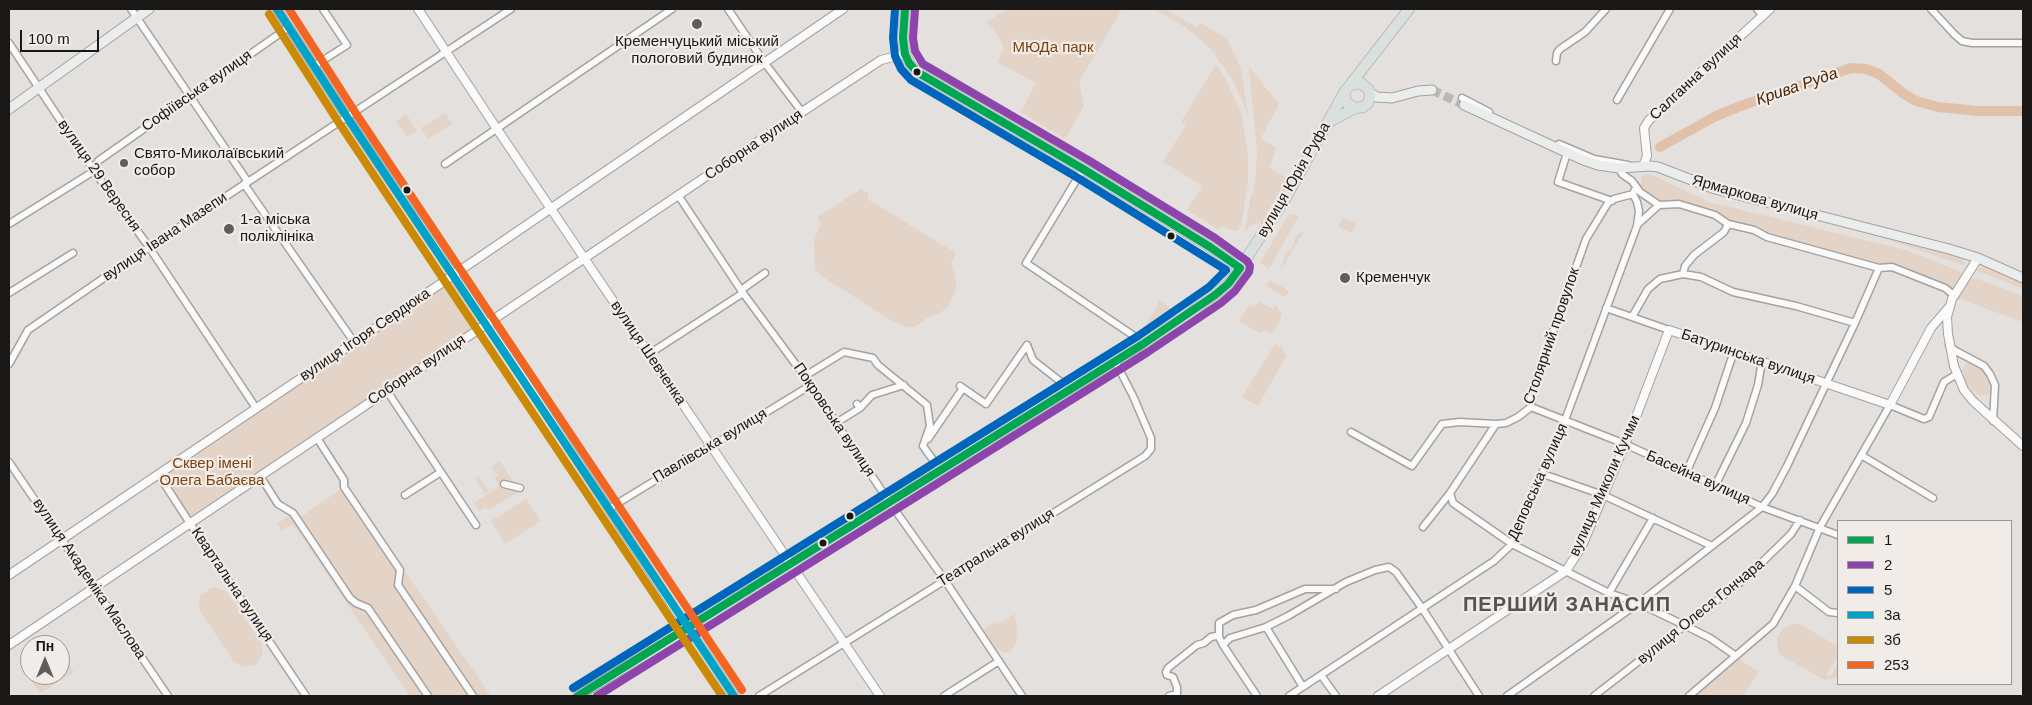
<!DOCTYPE html>
<html>
<head>
<meta charset="utf-8">
<style>
	body { margin:0 }
	#map { position:relative; width:2032px; height:705px; overflow:hidden; background:#e3e0dd; font-family:Helvetica,sans-serif }
	canvas { display:block }
	.frame { position:absolute; inset:0; border:10px solid #1a1816; pointer-events:none }
	.legend { position:absolute; left:1837px; top:520px; width:175px; height:165px; box-sizing:border-box; background:#f2ece8; border:1px solid #9c9794; margin:0; padding:6px 9px; list-style:none; font-size:15px; color:#1a1816 }
	.legend li { display:flex; align-items:center; gap:10px; height:25px }
	.legend b { width:25px; border:1px solid #9c9794 }
	.north { position:absolute; left:20px; top:635px; width:50px; height:50px; box-sizing:border-box; background:#f2ece8; border:1px solid #9c9794; border-radius:50%; rotate:0deg; font-size:14px; font-weight:700; line-height:20px; text-align:center; color:#1a1816 }
	.north::after { content:''; display:block; margin:auto; width:18px; height:22px; background:#605e5c; clip-path:polygon(50% 0,100% 100%,50% 72%,0 100%) }
	.scale { position:absolute; left:20px; top:30px; width:79px; height:22px; box-sizing:border-box; border:2px solid #1a1816; border-top:0; padding-left:6px; font-size:15px; line-height:18px; white-space:nowrap; color:#1a1816; -webkit-text-stroke:4px #f2ece8; paint-order:stroke }
</style>
</head>
<body>
<div id="map">
<canvas width="2032" height="705"></canvas>
<div class="frame"></div>
<ul class="legend">
<li><b style="height:6px;background:#00a651"></b>1</li>
<li><b style="height:6px;background:#8e44ad"></b>2</li>
<li><b style="height:6px;background:#0065bd"></b>5</li>
<li><b style="height:6px;background:#01a2c5"></b>3а</li>
<li><b style="height:6px;background:#cb8a04"></b>3б</li>
<li><b style="height:6px;background:#f26522"></b>253</li>
</ul>
<div class="north">Пн</div>
<div class="scale">100 m</div>
</div>
<script>
const ctx = document.querySelector('canvas').getContext('2d');
ctx.lineJoin = 'round';
function fillPath(path, color) { ctx.fillStyle = color; ctx.fill(path, 'evenodd'); }
const shape = rows => new Path2D(rows.map(r => 'M' + r).join(''));
function stroke(path, color, width, dash) { ctx.strokeStyle = color; ctx.lineWidth = width; ctx.lineCap = dash ? 'butt' : 'round'; ctx.setLineDash(dash || []); ctx.stroke(path); }
function label(font, color, halo, rows, align = 'center') {
  ctx.font = font + ' Helvetica,sans-serif'; ctx.lineWidth = 4.5; ctx.setLineDash([]); ctx.textBaseline = 'middle'; ctx.strokeStyle = halo; ctx.fillStyle = color; for (const [text, x, y, turn = 0] of rows) {
    ctx.save(); ctx.translate(x, y); ctx.rotate((+turn || 0) * Math.PI / 180); ctx.textAlign = isNaN(turn) ? turn : align; if (halo) ctx.strokeText(text, 0, 0); ctx.fillText(text, 0, 0); ctx.restore();
  }
}
const green = shape([
	[1006,9,1122,9,1079,82,1084,106,1065,139,1021,112,1036,83,997,62,1003,52,1003,47,1001,40,987,22],
	[1154,9,1165,9,1196,27,1201,23,1227,39,1241,69,1248,114,1234,82,1211,49,1184,26],
	[923,62,929,62,961,81,957,88,924,68,920,65],
	[1216,64,1224,76,1242,115,1248,157,1248,184,1241,225,1238,230,1234,231,1221,226,1218,229,1187,210,1202,186,1163,162,1186,125,1181,122],
	[1249,67,1279,104,1261,138,1276,148,1271,166,1269,165,1269,167,1287,178,1262,223,1253,224,1247,229,1244,236,1251,195,1252,195,1255,183,1257,153],
	[981,93,991,99,992,101,989,105,985,105,975,99,976,95],
	[996,102,1044,129,1046,134,1044,138,991,109,993,103],
	[445,113,452,124,428,139,421,128],
	[406,114,417,131,407,137,396,121],
	[1055,135,1074,146,1065,151,1047,141,1049,137],
	[1082,151,1153,196,1148,198,1143,197,1088,166,1083,160],
	[1645,174,1652,175,1709,202,1906,250,1961,272,1963,276,1952,291,1920,277,1878,267,1729,223,1716,214,1659,203,1640,191,1642,177],
	[861,189,869,194,867,199,956,253,951,262,956,281,956,288,951,302,946,308,940,313,927,318,916,326,909,328,892,321,823,277,815,269,814,241,821,223,817,217],
	[1289,214,1293,214,1298,217,1269,269,1260,263],
	[1343,218,1356,224,1351,233,1338,226],
	[1304,231,1281,270,1285,254,1293,247,1295,237],
	[1868,233,1959,256,1962,258,1966,266],
	[1985,266,1993,268,2023,281,2023,289,1976,270],
	[450,277,482,325,191,523,159,474],
	[1974,278,2023,296,2023,322,1957,298,1970,280],
	[1270,280,1289,291,1285,297,1266,286],
	[1160,300,1173,311,1147,329,1143,330],
	[1259,302,1273,309,1275,304,1282,314,1277,327,1271,333,1266,330,1260,333,1239,321,1250,304,1255,307],
	[1181,326,1184,331,1124,367,1122,363,1126,359],
	[1275,344,1284,349,1283,352,1287,354,1258,406,1242,397],
	[1967,363,1974,363,1982,367,1991,381,1992,391,1989,395,1978,395,1967,386,1962,371],
	[500,461,517,487,521,490,488,510,486,507,479,511,474,503,503,484,503,483,499,485,495,479,498,474,495,473,491,466],
	[479,476,489,491,485,494,475,478],
	[346,486,491,696,410,696,293,524,282,531,277,524,293,513,297,519],
	[526,499,541,521,505,544,491,521],
	[212,588,217,588,227,592,262,644,262,655,256,665,244,667,234,662,200,611,199,600,201,595],
	[1015,614,1017,627,1016,643,1010,652,1004,653,995,648,984,629,995,622,997,625],
	[1793,624,1799,624,1838,646,1838,655,1826,676,1831,676,1838,662,1838,677,1825,680,1782,656,1778,651,1777,639,1782,629],
	[65,659,74,672,43,692,39,692,26,673,26,669,30,666,30,675,60,675,60,662],
	[1739,659,1759,672,1743,696,1694,696]
]);
const river = shape([
	[1660,147,1716,116,1738,107,1851,68,1866,69,1879,74,1904,94,1916,101,1938,107,1978,111,2023,111]
]);
const secondaryTunnel = shape([
	[1432,90,1464,105]
]);
const minor = shape([
	[131,9,248,182],
	[728,9,764,62,802,112],
	[1757,9,1763,16],
	[1931,9,1954,34,1962,41,1972,43,2023,43],
	[9,43,94,171,149,247,256,408],
	[1556,61,1557,53,1560,49,1585,32,1606,9],
	[314,66,347,45,323,9],
	[1462,98,1489,112],
	[1617,100,1670,9],
	[1559,144,1594,159,1628,165],
	[1567,153,1558,182,1612,201],
	[445,164,672,9],
	[1619,168,1622,174,1632,181,1640,192,1659,205],
	[1083,169,1026,263,1134,336,1143,344],
	[244,184,354,342],
	[678,195,743,293,811,385,890,503,944,579,1022,696],
	[9,224,94,171,98,161,289,27],
	[1637,225,1659,205,1679,204,1715,215,1728,224,1754,230,1767,237,1879,268,1892,267,1945,288,1955,296],
	[1683,274,1701,277,1733,292,1796,306,1855,323],
	[741,290,765,273],
	[9,293,73,253],
	[1606,308,1669,330],
	[1632,317,1648,289,1660,279,1683,274,1685,266,1694,255,1724,232,1728,224],
	[1949,345,1954,350,1984,366,1990,374,1995,385,1993,421],
	[649,354,743,293],
	[9,364,28,330,149,247,511,9],
	[805,376,844,352,873,358,878,365,927,405,930,426,923,446,941,471],
	[960,386,986,404,1027,345,1033,360,1061,382,1069,390],
	[387,391,476,525],
	[1531,407,1625,444,1762,507,1838,535],
	[860,408,872,395,904,385],
	[836,423,860,408,857,404],
	[1351,432,1412,466,1442,424,1460,422,1496,424],
	[317,438,344,480,344,487,400,570,398,585,473,696],
	[928,439,963,388],
	[1861,455,1933,498],
	[9,462,168,696],
	[1686,473,1715,408,1734,351],
	[158,474,195,531,306,696],
	[1543,474,1603,495,1712,546],
	[260,476,278,504,293,513,350,598,356,603,368,608,428,696],
	[504,484,520,488],
	[1715,486,1746,423,1758,385,1762,361],
	[1450,493,1453,503,1512,544,1609,593,1638,603,1684,625,1710,638,1736,656],
	[405,495,441,472],
	[610,508,811,385],
	[1423,527,1450,493,1496,424,1506,423,1518,417,1531,407,1531,394,1586,239,1608,203,1614,199,1633,194,1636,187],
	[1795,586,1829,612,1838,613],
	[1609,593,1653,518],
	[1266,627,1303,687],
	[1219,637,1219,623,1233,615,1256,610,1305,589,1336,589],
	[1223,645,1257,696],
	[1321,675,1336,696],
	[759,696,1145,456,1151,449,1151,438,1133,396,1115,361],
	[944,696,999,661],
	[1169,696,1177,694,1177,687,1173,677,1167,675,1166,672,1168,668,1197,645,1204,643,1211,637,1216,636,1219,637,1223,645,1230,638,1266,627,1288,616,1346,582,1375,570,1389,567,1396,572,1422,608,1479,696],
	[1289,696,1494,561,1512,544,1565,420,1637,226,1639,211,1637,202,1633,194],
	[1507,696,1644,599,1762,507,1772,494,1787,466,1855,323,1879,268],
	[1594,696,1746,578,1791,534,1800,520],
	[1689,696,1773,624,1795,586,1820,527,1890,405,1924,419,1929,417,1944,382,1957,374]
]);
const tertiary = shape([
	[277,9,347,117,523,378,688,629],
	[418,9,497,129,880,696],
	[1643,166,1647,156,1644,128,1649,120,1770,9],
	[1978,258,1952,299,1947,317,1948,334,1954,366,1964,390,1973,401,2023,446],
	[9,575,405,308,843,9],
	[9,645,802,112,881,60,905,54],
	[1378,696,1566,571,1582,546,1631,430,1669,330,1890,405,1931,328,1950,306]
]);
const secondary = shape([
	[1370,93,1377,97,1392,98,1418,91,1432,90],
	[1464,105,1583,160,1598,165,1619,168,1650,166,1658,167,1715,189,1949,249,1978,258,2023,278],
	[9,109,149,9],
	[578,696,688,629]
]);
const primary = shape([
	[1350,85,1409,9],
	[1329,122,1355,108,1363,107,1368,103,1370,96,1369,90,1361,83,1350,85,1345,91,1345,99,1347,103,1355,108],
	[1240,268,1285,199,1345,91]
]);
const trunk = shape([
	[734,696,688,629,1186,316,1228,284,1240,268,1210,247,1083,169,917,72,909,63,905,54,903,38,905,9]
]);
const bus1 = shape([
	[578,696,1143,344,1215,295,1228,284,1240,268,1210,247,1083,169,917,72,909,63,905,54,903,38,905,9]
]);
const bus2 = shape([
	[597,696,1148,352,1221,303,1235,291,1249,272,1250,266,1247,261,1215,238,1088,160,923,64,915,51,913,38,915,10]
]);
const bus3 = shape([
	[573,688,1138,336,1209,287,1226,270,1078,178,911,80,901,69,895,56,893,38,895,9]
]);
const bus4 = shape([
	[277,9,347,117,734,696]
]);
const bus5 = shape([
	[269,14,339,123,722,696]
]);
const bus6 = shape([
	[289,9,355,112,742,690]
]);
const markers = [
	[697,24,6,"#605e5c"],
	[917,72,4.5,"#1a1816"],
	[124,163,5,"#605e5c"],
	[407,190,4.5,"#1a1816"],
	[229,229,6,"#605e5c"],
	[1171,236,4.5,"#1a1816"],
	[1345,278,6,"#605e5c"],
	[850,516,4.5,"#1a1816"],
	[823,543,4.5,"#1a1816"]
];
const poiNames = [
	["Кременчуцький міський",697,42,"center"],
	["пологовий будинок",697,59,"center"],
	["Свято-Миколаївський",134,154],
	["собор",134,171],
	["1-а міська",240,220],
	["поліклініка",240,237],
	["Кременчук",1356,278]
];
const parkNames = [
	["МЮДа парк",1053,48],
	["Сквер імені",212,464],
	["Олега Бабаєва",212,481]
];
const streetNames = [
	["Салганна вулиця",1696,77,-43],
	["Софіївська вулиця",197,91,-35],
	["Соборна вулиця",754,145,-34],
	["вулиця 29 Вересня",99,176,55],
	["вулиця Юрія Руфа",1294,180,-60],
	["Ярмаркова вулиця",1755,198,16],
	["вулиця Івана Мазепи",165,237,-34],
	["вулиця Ігоря Сердюка",365,335,-34],
	["Столярний провулок",1552,336,-71],
	["вулиця Шевченка",648,353,56],
	["Батуринська вулиця",1748,357,19],
	["Соборна вулиця",417,370,-34],
	["Покровська вулиця",834,420,56],
	["Павлівська вулиця",710,446,-31],
	["Басейна вулиця",1698,478,24],
	["Деповська вулиця",1538,482,-66],
	["вулиця Миколи Кучми",1605,486,-66],
	["Театральна вулиця",996,548,-32],
	["вулиця Академіка Маслова",89,579,56],
	["Квартальна вулиця",232,585,56],
	["вулиця Олеся Гончара",1701,612,-39]
];
const waterNames = [
	["Крива Руда",1797,87,-19]
];
const districtNames = [
	["ПЕРШИЙ ЗАНАСИП",1567,605]
];
fillPath(green, '#e4d3c7');
stroke(river, '#e2c1ab', 10);
stroke(secondaryTunnel, '#bbb8b5', 9, [9, 4.5]);
stroke(minor, '#a4a2a0', 9);
stroke(tertiary, '#a4a2a0', 10);
stroke(secondary, '#a4a2a0', 11);
stroke(primary, '#bebdbc', 12);
stroke(trunk, '#bebdbc', 12);
stroke(minor, '#fbfafa', 6);
stroke(tertiary, '#fbfafa', 8);
stroke(secondary, '#ebedec', 9);
stroke(primary, '#dae0de', 10);
stroke(trunk, '#cfd8d5', 10);
stroke(bus1, '#00a651', 8);
stroke(bus2, '#8e44ad', 8);
stroke(bus3, '#0065bd', 8);
stroke(bus4, '#01a2c5', 8);
stroke(bus5, '#cb8a04', 8);
stroke(bus6, '#f26522', 8);
for (const [x, y, r, color] of markers) { const dot = new Path2D(); dot.arc(x, y, r, 0, 2 * Math.PI); ctx.fillStyle = color; ctx.fill(dot); stroke(dot, '#f2ece8', 2); }
label('15px', '#1a1816', '#f2ece8', poiNames, 'left');
label('15px', '#7b4412', '#f2ece8', parkNames);
label('15px', '#1a1816', '#f2ece8', streetNames);
label('italic 16px', '#4b2300', '#f2ece8', waterNames);
ctx.letterSpacing = '1px';
label('bold 20px', '#585350', '#f2ece8', districtNames);
ctx.letterSpacing = '0px';
</script>
</body>
</html>
